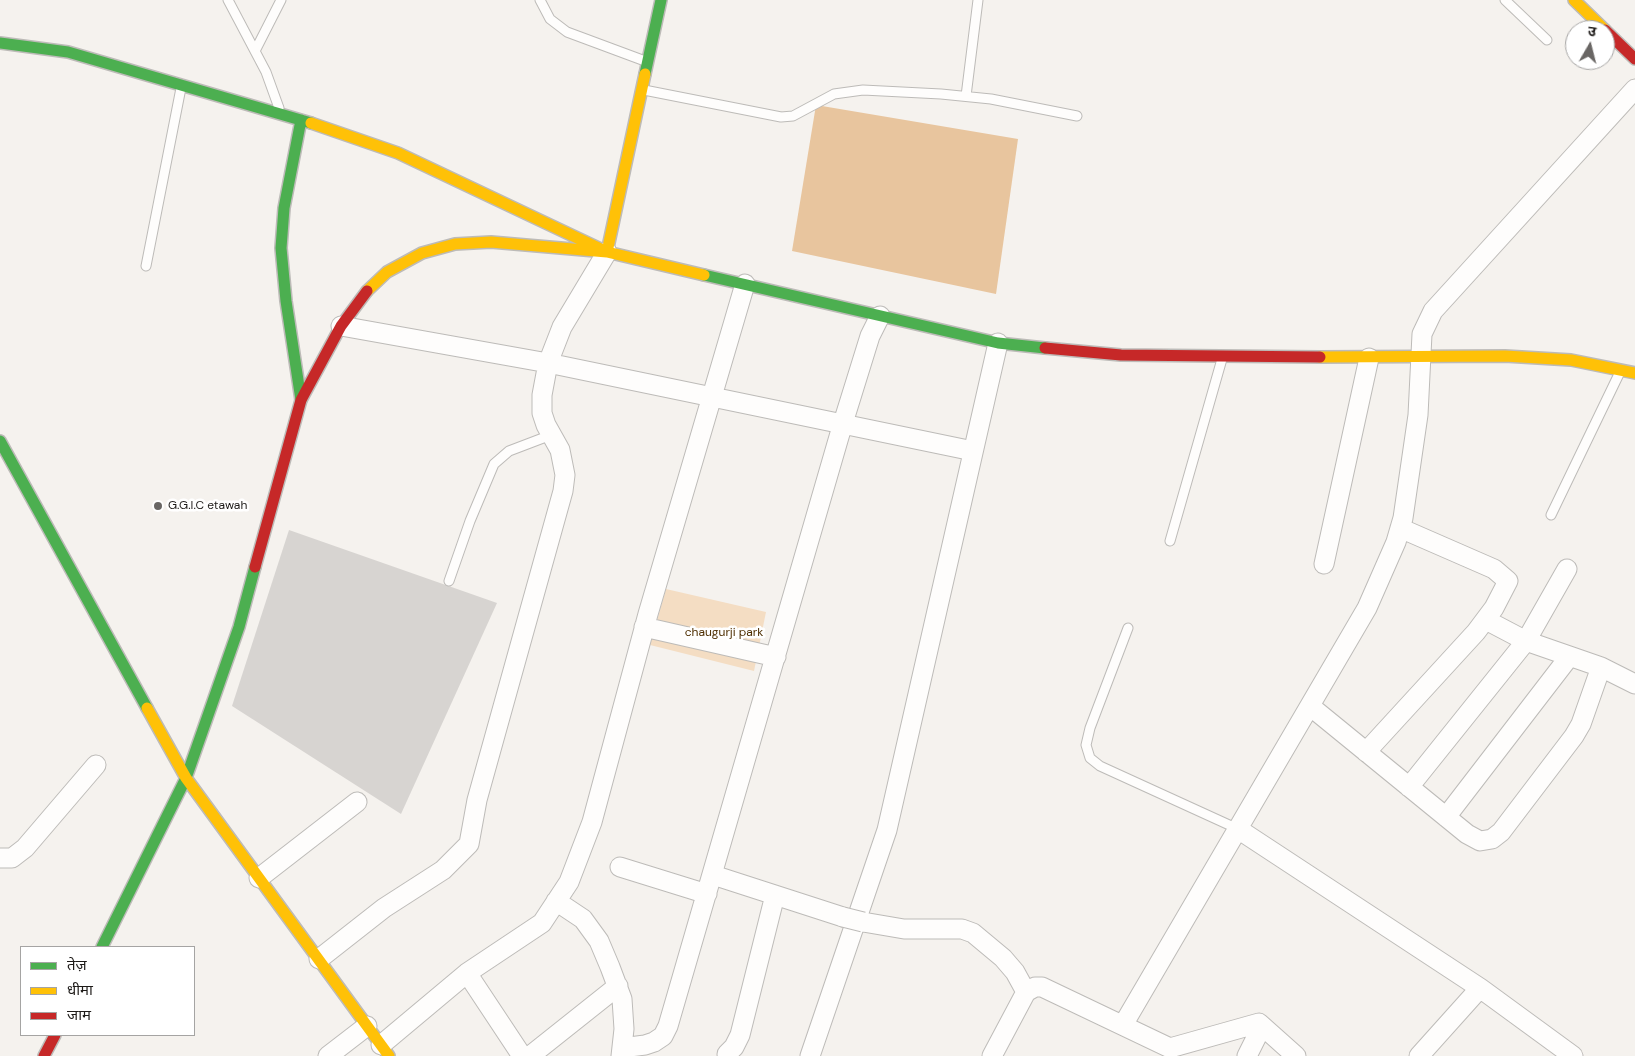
<!DOCTYPE html>
<html>
<head>
<meta charset="utf-8">
<style>
	body { margin:0 }
	#map { position:relative; width:1635px; height:1056px; overflow:hidden; background:#f5f2ee; font-family:"DM Sans","Noto Sans Devanagari",sans-serif }
	canvas { display:block }
	.legend { position:absolute; left:20px; top:946px; width:175px; height:90px; box-sizing:border-box; background:#fff; border:1px solid #a5a4a3; margin:0; padding:6px 9px; list-style:none; font-size:15px; color:#1e1b19 }
	.legend li { display:flex; align-items:center; gap:10px; height:25px }
	.legend b { width:25px; border:1px solid #a5a4a3 }
	.north { position:absolute; left:1565px; top:20px; width:50px; height:50px; box-sizing:border-box; background:#fff; border:1px solid #a5a4a3; border-radius:50%; rotate:8deg; font-size:14px; font-weight:700; line-height:20px; text-align:center; color:#1e1b19 }
	.north::after { content:''; display:block; margin:auto; width:18px; height:22px; background:#696664; clip-path:polygon(50% 0,100% 100%,50% 72%,0 100%) }
</style>
</head>
<body>
<div id="map">
<canvas width="1635" height="1056"></canvas>
<ul class="legend">
<li><b style="height:6px;background:#4caf50"></b>तेज़</li>
<li><b style="height:6px;background:#ffc107"></b>धीमा</li>
<li><b style="height:6px;background:#c62828"></b>जाम</li>
</ul>
<div class="north">उ</div>
</div>
<script>
const ctx = document.querySelector('canvas').getContext('2d');
ctx.lineJoin = 'round';
function fillPath(path, color) { ctx.fillStyle = color; ctx.fill(path, 'evenodd'); }
const shape = rows => new Path2D(rows.map(r => 'M' + r).join(''));
function stroke(path, color, width, dash) { ctx.strokeStyle = color; ctx.lineWidth = width; ctx.lineCap = dash ? 'butt' : 'round'; ctx.setLineDash(dash || []); ctx.stroke(path); }
function label(font, color, halo, rows, align = 'center') {
  ctx.font = font + ' "DM Sans",sans-serif'; ctx.lineWidth = 5; ctx.setLineDash([]); ctx.textBaseline = 'middle'; ctx.strokeStyle = halo; ctx.fillStyle = color; for (const [text, x, y, turn = 0] of rows) {
    ctx.save(); ctx.translate(x, y); ctx.rotate((+turn || 0) * Math.PI / 180); ctx.textAlign = isNaN(turn) ? turn : align; if (halo) ctx.strokeText(text, 0, 0); ctx.fillText(text, 0, 0); ctx.restore();
  }
}
const green = shape([
	[666,589,766,612,754,671,650,645]
]);
const water = shape([
	[816,105,1018,139,996,294,792,251]
]);
const building = shape([
	[289,530,497,603,401,814,232,706]
]);
const lane = shape([
	[228,0,266,72,279,108],
	[540,0,550,19,567,32,645,61],
	[1505,0,1547,40],
	[255,51,281,0],
	[644,90,781,117,793,116,834,94,863,90,941,94,991,99,1077,116],
	[966,96,978,0],
	[146,266,181,88],
	[1551,515,1619,374],
	[1170,541,1222,359],
	[449,581,470,521,494,464,509,451,551,435],
	[1128,628,1090,728,1086,745,1090,758,1100,766,1238,829]
]);
const street = shape([
	[341,326,548,363,973,451],
	[1324,564,1369,358],
	[1486,620,1526,641,1601,667,1635,684],
	[644,627,776,657],
	[1310,706,1467,834,1480,841,1492,839,1501,832,1574,736,1581,724,1601,667],
	[1366,752,1476,632,1494,608,1508,581,1494,569,1400,528],
	[1409,787,1526,641,1567,569],
	[1446,817,1569,657],
	[1238,829,1480,988,1573,1056],
	[0,858,12,858,25,848,96,765],
	[620,867,707,894],
	[713,875,843,917],
	[259,878,357,802],
	[556,901,583,919,599,941,610,967,622,999,624,1029,621,1056],
	[863,922,904,929,962,929,973,933,1003,958,1015,972,1026,992],
	[319,959,384,908,443,870,469,844,477,800,563,491,565,475,560,450,546,425,542,413,542,395,548,363,562,327,607,252],
	[467,973,522,1056],
	[1123,1025,1367,608,1396,542,1403,518,1418,415,1422,334,1433,311,1635,89],
	[381,1045,467,973,542,923,569,882,592,822,648,614,745,284],
	[622,1048,645,1045,654,1042,663,1036,668,1026,843,423,870,336,880,316],
	[727,1054,734,1047,740,1035,775,895],
	[328,1056,367,1026],
	[530,1056,618,986],
	[810,1056,887,830,998,343],
	[992,1056,1026,992,1035,987,1042,987,1170,1048,1259,1023,1296,1056],
	[1247,1056,1262,1026],
	[1419,1056,1480,988]
]);
const fast = shape([
	[0,43,68,52,311,123],
	[645,74,661,0],
	[301,120,284,208,281,248,286,301,301,400],
	[704,275,998,343,1045,348],
	[0,441,147,708],
	[102,947,186,778,239,627,255,567]
]);
const slow = shape([
	[1574,0,1605,30],
	[311,123,398,153,607,252,704,275],
	[367,291,387,272,422,253,455,244,491,242,607,252,645,74],
	[1320,357,1505,356,1571,360,1635,373],
	[147,708,186,778,389,1056]
]);
const jam = shape([
	[1605,30,1635,59],
	[1045,348,1121,355,1320,357],
	[255,567,301,400,341,326,367,291],
	[44,1056,55,1035]
]);
const streetBridge = shape([
	[843,917,863,922]
]);
const markers = [
	[158,506,5,"#696664"]
];
const poiNames = [
	["G.G.I.C etawah",168,506]
];
const parkNames = [
	["chaugurji park",724,633]
];
fillPath(green, '#f4ddc3');
fillPath(water, '#e8c59e');
fillPath(building, '#d7d4d1');
stroke(lane, '#bdbbb8', 11);
stroke(street, '#bdbbb8', 21);
stroke(fast, '#bdbbb8', 14);
stroke(slow, '#bdbbb8', 14);
stroke(jam, '#bdbbb8', 14);
stroke(lane, '#fefdfc', 9);
stroke(street, '#fefdfc', 19);
stroke(fast, '#4caf50', 11);
stroke(slow, '#ffc107', 11);
stroke(jam, '#c62828', 11);
stroke(streetBridge, '#bdbbb8', 21, []);
stroke(streetBridge, '#fefdfc', 19);
for (const [x, y, r, color] of markers) { const dot = new Path2D(); dot.arc(x, y, r, 0, 2 * Math.PI); ctx.fillStyle = color; ctx.fill(dot); stroke(dot, '#fff', 2); }
label('12px', '#1e1b19', '#fff', poiNames, 'left');
label('12px', '#4e2e00', '#fff', parkNames);
</script>
</body>
</html>
